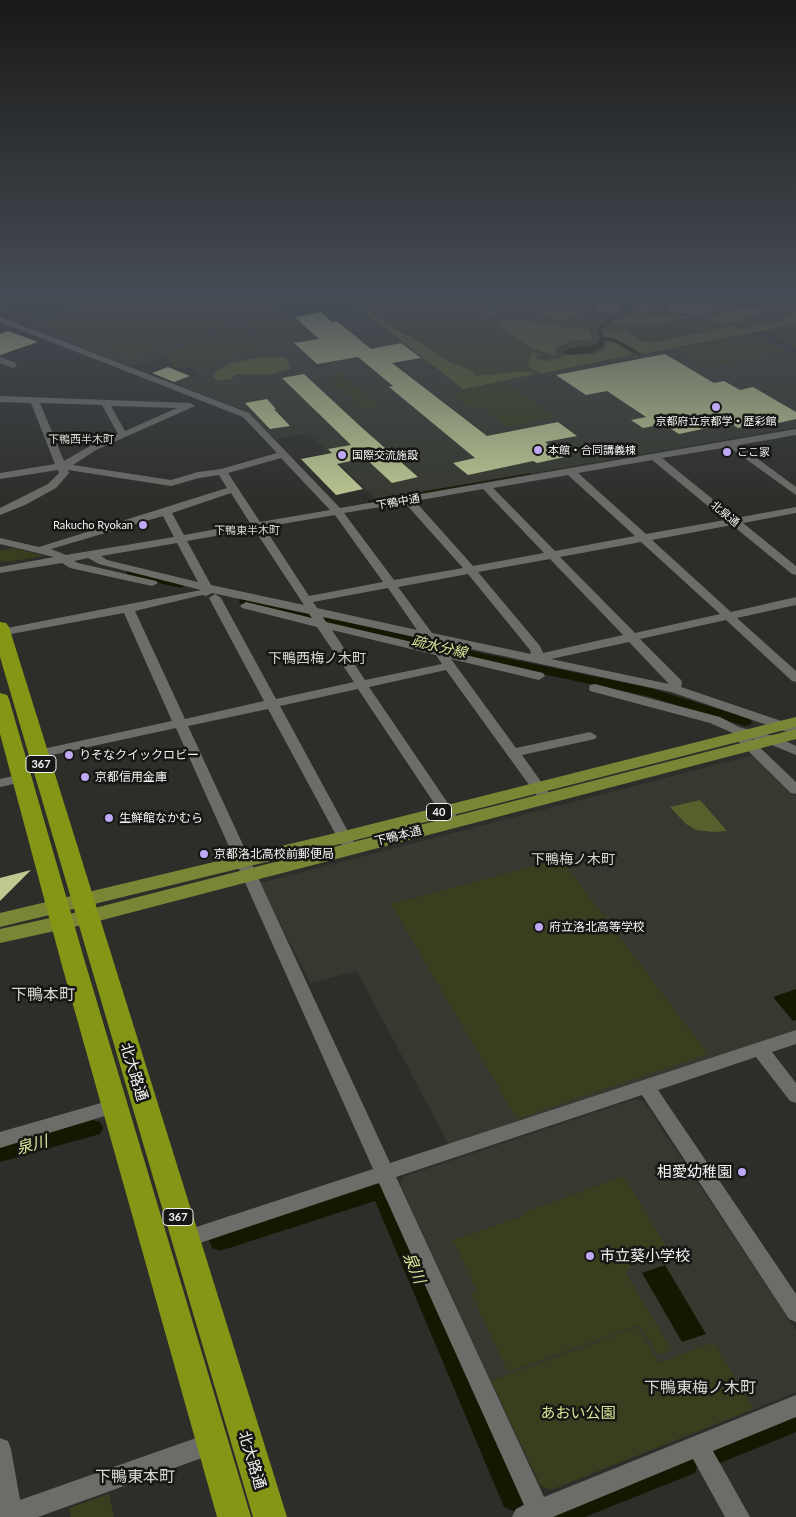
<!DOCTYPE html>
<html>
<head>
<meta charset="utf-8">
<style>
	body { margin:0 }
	canvas { display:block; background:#2d2e2a }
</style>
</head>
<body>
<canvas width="796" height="1517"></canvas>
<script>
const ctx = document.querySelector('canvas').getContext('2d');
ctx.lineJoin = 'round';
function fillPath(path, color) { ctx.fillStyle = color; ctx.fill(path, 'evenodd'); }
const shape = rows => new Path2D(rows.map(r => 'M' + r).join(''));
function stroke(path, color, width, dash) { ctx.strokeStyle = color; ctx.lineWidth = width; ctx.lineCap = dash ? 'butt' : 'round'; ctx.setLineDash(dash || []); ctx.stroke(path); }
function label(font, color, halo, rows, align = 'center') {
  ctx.font = font + ' Lato,"Noto Sans JP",sans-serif'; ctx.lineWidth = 5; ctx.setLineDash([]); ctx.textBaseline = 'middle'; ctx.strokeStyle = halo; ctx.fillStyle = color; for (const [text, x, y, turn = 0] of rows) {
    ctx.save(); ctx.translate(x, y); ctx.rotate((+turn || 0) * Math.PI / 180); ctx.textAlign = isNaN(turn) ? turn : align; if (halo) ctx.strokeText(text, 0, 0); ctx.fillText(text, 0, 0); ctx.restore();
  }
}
const built = shape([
	[94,294,319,294,327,300,346,297,463,389,755,333,796,354,796,427,377,500,308,433,276,439,247,411,175,383,199,374,192,371,194,368,270,346,237,331,163,355,165,357,129,366,30,327,34,316,47,309],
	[754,755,796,797,796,1030,450,1147,357,971,310,983,260,883],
	[635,1099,644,1102,796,1330,796,1392,754,1409,714,1343,659,1363,638,1327,491,1381,400,1184,405,1176]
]);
const green = shape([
	[24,294,52,294,0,311,0,301],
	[119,294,271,294,283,304,270,312,244,316,132,359,38,323,47,318],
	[319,294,796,294,796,348,764,331,463,389,346,297,327,300],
	[283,313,312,337,271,344,246,321,261,316],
	[237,331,258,335,270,346,194,368,187,367,180,369,170,366,174,364,163,355,218,333,224,334],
	[753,334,786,351,707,368,675,349],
	[341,373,379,406,364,409,326,376],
	[506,382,554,417,507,427,483,408,474,410,450,393],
	[13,548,45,556,5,562,0,561,0,551],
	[561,859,708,1054,517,1119,391,904],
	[624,1176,669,1251,630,1265,626,1273,672,1350,658,1355,639,1325,508,1372,471,1293,477,1291,453,1240,526,1215,525,1212],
	[638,1327,659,1363,714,1342,754,1409,551,1490,540,1485,491,1381],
	[109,1494,114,1517,71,1517,69,1508]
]);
const forest = shape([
	[476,294,485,294,516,303,505,309],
	[576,294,586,294,590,306,587,311,549,308,528,304,534,301,557,305,574,304],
	[614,294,624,294,622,305,617,313,593,312,597,306,595,302,605,301],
	[632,294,665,294,661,296,658,300,661,301,665,297,668,298,660,309,643,314,632,314,636,304],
	[689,294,729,296,744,302,732,304,702,315,677,313,665,311,673,299],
	[345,297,351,297,395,329,423,344,449,362,471,370,477,376,529,371,536,374,463,389],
	[470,297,481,303,501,313,486,314,458,300],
	[749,307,757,308,763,312,747,318,748,320,721,325,709,318,738,308],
	[549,311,584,313,564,320,538,316],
	[796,312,796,324,642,354,621,341,611,337,604,337,603,330,626,331,639,340,651,343,733,326,738,329,783,321,782,318,787,315],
	[629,316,647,316,690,317,652,324,613,324],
	[524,320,554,326,588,329,592,336,590,340,575,340,559,346,555,350,555,355,553,355,531,348,495,324,508,321],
	[607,340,614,342,633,354,541,374,528,367,532,352,539,354,535,357,547,362,552,359,562,358,564,355,594,354,606,349],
	[271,356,286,358,290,365,289,369,271,374,236,374,231,379,218,381,213,376,217,371,230,363],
	[700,800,727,831,713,832,696,830,686,824,670,807]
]);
const water = shape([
	[597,330,599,330,602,338,609,339,604,340,603,347,589,353,570,355,562,353,563,351,569,349,597,344,600,339],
	[530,473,531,474,369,503,368,501],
	[796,989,796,1020,793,1021,773,997],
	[665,1265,706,1334,682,1342,642,1273]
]);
const stream = shape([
	[600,334,598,329,621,313,625,306,627,294],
	[605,339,614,340,639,354]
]);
const canal = shape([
	[132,569,185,581,187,584,181,588,128,576,126,573,128,570,132,569],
	[245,596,457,648,650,688,750,719,752,722,750,725,745,726,647,696,457,656,240,603,239,600,240,597,245,596],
	[93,1120,100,1122,103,1128,100,1134,0,1162,0,1146,93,1120],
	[374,1182,390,1189,394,1195,526,1498,522,1507,513,1511,504,1507,375,1201,220,1251,212,1248,209,1241,212,1234,220,1231,374,1182],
	[796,1408,796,1432,718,1464,709,1461,706,1452,709,1443,796,1408],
	[686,1452,695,1455,698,1464,695,1473,585,1517,549,1517,548,1514,552,1505,686,1452]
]);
const building = shape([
	[321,312,332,322,336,321,348,330,371,349,401,343,421,358,392,363,487,436,558,422,577,436,545,442,565,457,537,463,533,461,468,475,453,463,475,458,389,387,393,386,358,357,317,364,294,343,319,339,295,317],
	[8,331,38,342,0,355,0,334],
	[665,354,714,383,724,381,740,390,753,387,796,412,796,419,765,426,761,423,738,428,730,423,679,434,664,424,643,428,631,420,646,417,607,391,586,395,556,375],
	[168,367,190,376,174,382,152,373],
	[304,374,360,426,418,477,392,483,365,458,337,464,363,489,336,495,301,459,332,453,328,449,351,445,282,378],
	[267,399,276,409,274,409,290,426,270,429,245,403],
	[31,870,0,901,0,878]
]);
const minor = shape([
	[0,317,249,413,340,508,796,429,796,435,739,445,796,487,796,495,729,447,662,458,736,518,796,507,796,513,743,523,796,566,796,575,792,574,732,525,652,540,731,612,796,597,796,605,737,618,796,671,796,682,792,681,726,620,640,639,681,680,682,683,681,687,796,726,796,735,671,692,438,642,444,650,543,673,545,676,539,680,451,659,516,748,590,732,597,736,595,739,522,755,552,797,550,800,545,801,540,800,446,670,369,687,460,821,458,824,453,826,448,824,358,689,280,706,357,848,355,851,350,853,345,851,343,848,268,709,188,726,390,1163,796,1030,796,1044,772,1052,796,1083,796,1103,790,1101,756,1057,658,1090,796,1294,796,1322,789,1319,642,1095,396,1177,544,1497,796,1395,796,1417,713,1451,750,1517,725,1517,693,1459,553,1517,512,1517,516,1509,524,1505,379,1183,185,1248,178,1245,175,1239,178,1233,373,1169,176,728,38,758,31,754,38,750,172,721,124,613,0,636,0,630,2,629,201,590,99,564,88,558,74,561,78,563,156,581,158,583,152,586,70,568,62,563,0,573,0,567,54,557,0,544,0,538,39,547,227,488,219,475,199,478,171,486,68,470,69,473,56,488,25,505,0,515,0,508,48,484,59,473,58,470,0,479,0,473,55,464,31,403,0,402,0,396,190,403,195,406,96,450,73,465,171,480,198,472,221,469,277,453,243,417,0,322,0,317],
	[40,403,102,405,118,434,90,446,64,461,40,403],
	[111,406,177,408,125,431,111,406],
	[281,458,330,510,260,522,228,473,281,458],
	[652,460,725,520,646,534,578,473,652,460],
	[568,475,635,536,555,551,493,488,568,475],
	[483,489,544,553,473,566,415,501,483,489],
	[231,493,250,523,184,535,172,513,231,493],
	[405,503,463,568,394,580,344,513,405,503],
	[335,515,383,582,309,596,264,527,335,515],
	[163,516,174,537,66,555,51,549,163,516],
	[254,529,304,605,211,585,187,541,254,529],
	[641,542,720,614,635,633,560,557,641,542],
	[177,543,198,582,107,560,101,556,177,543],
	[550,559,623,635,543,653,540,646,478,572,550,559],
	[468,574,530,650,531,654,432,633,398,587,468,574],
	[388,588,417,630,317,608,313,602,388,588],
	[212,593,309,614,312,618,246,602,240,606,242,608,317,627,354,682,276,699,221,598,215,594,209,598,264,701,185,719,135,611,202,595,206,596,212,593],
	[323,617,424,639,429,646,326,622,323,617],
	[332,630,436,655,442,664,365,680,332,630],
	[629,642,669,684,551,659,629,642],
	[0,357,16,363,17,365,13,368,0,363,0,357],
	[595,684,720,717,739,727,777,737,796,746,796,755,767,743,751,739,796,782,796,794,791,793,736,739,735,734,710,723,590,691,589,688,590,685,595,684],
	[22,774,27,775,29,778,27,781,0,787,0,779,22,774],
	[115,1099,121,1101,124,1106,121,1111,0,1148,0,1132,115,1099],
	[213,1432,221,1435,224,1443,221,1451,213,1454,38,1517,0,1517,0,1438,8,1441,11,1449,20,1500,213,1432]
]);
const major = shape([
	[796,717,796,727,344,843,0,927,0,913,344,831,796,717],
	[796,729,796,739,87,924,0,943,0,929,87,910,796,729]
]);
const highway = shape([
	[0,622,6,623,9,627,287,1517,253,1517,0,657,0,622],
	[0,693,7,695,9,699,85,962,251,1517,217,1517,61,962,0,734,0,693]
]);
const markers = [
	[716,407,5,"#bfa9f4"],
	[538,450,5,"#bfa9f4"],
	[727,452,5,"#bfa9f4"],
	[342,455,5,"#bfa9f4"],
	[143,525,5,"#bfa9f4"],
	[69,755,5,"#bfa9f4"],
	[85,777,5,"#bfa9f4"],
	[109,818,5,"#bfa9f4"],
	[204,854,5,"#bfa9f4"],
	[539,927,5,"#bfa9f4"],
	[742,1172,5,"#bfa9f4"],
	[590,1256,5,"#bfa9f4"]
];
const farPoinames = [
	["京都府立京都学・歴彩館",716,421,"center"],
	["本館・合同講義棟",548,450],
	["ここ家",737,452],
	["国際交流施設",352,455],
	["Rakucho Ryokan",133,525,"right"]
];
const farNeighbourhoodnames = [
	["下鴨西半木町",81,439],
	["下鴨東半木町",247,530]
];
const farStreetnames = [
	["下鴨中通",398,502,-10],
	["北泉通",725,514,39]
];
const shields = [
	[41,764,30],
	[439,812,25],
	[178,1217,30]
];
const shieldNames = [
	["367",41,764],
	["40",439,812],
	["367",178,1217]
];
const poiNames = [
	["りそなクイックロビー",79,755],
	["京都信用金庫",95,777],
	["生鮮館なかむら",119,818],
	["京都洛北高校前郵便局",214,854],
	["府立洛北高等学校",549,927]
];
const streetNames = [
	["下鴨本通",398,836,-14]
];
const waterNames = [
	["疏水分線",439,647,13]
];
const neighbourhoodNames = [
	["下鴨西梅ノ木町",317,658],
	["下鴨梅ノ木町",573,859]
];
const nearStreetnames = [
	["北大路通",134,1072,73],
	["北大路通",252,1460,73]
];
const nearPoinames = [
	["相愛幼稚園",732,1172],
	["市立葵小学校",600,1256,"left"]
];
const nearParknames = [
	["あおい公園",578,1413]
];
const nearNeighbourhoodnames = [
	["下鴨本町",43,995],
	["下鴨東梅ノ木町",700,1388],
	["下鴨東本町",135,1477]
];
const nearWaternames = [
	["泉川",32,1145,-15],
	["泉川",414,1268,67]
];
fillPath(built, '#36392f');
fillPath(green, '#383e1e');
fillPath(forest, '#575f2c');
fillPath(water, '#151801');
stroke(stream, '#151801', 3);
fillPath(canal, '#151801');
fillPath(building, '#bec992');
fillPath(minor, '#6c6d68');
fillPath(major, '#7b8536');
fillPath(highway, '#859515');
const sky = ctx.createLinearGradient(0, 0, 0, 507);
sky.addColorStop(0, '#191917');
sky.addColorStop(0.58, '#464c55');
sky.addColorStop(1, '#464c5500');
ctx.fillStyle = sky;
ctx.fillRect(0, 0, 796, 507);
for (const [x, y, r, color] of markers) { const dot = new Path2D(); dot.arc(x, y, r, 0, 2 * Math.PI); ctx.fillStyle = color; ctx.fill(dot); stroke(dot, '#161614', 2); }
label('11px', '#f3f4f1', '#161614', farPoinames, 'left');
label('11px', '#d6d7d2', '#161614', farNeighbourhoodnames);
label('11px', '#f3f4f1', '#161614', farStreetnames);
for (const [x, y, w] of shields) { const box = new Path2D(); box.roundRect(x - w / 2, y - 8.5, w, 17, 4); ctx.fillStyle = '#161614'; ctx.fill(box); stroke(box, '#f3f4f1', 1); }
label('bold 11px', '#f3f4f1', null, shieldNames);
label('12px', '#f3f4f1', '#161614', poiNames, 'left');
label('12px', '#f3f4f1', '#161614', streetNames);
label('italic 14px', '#dbea99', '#161614', waterNames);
label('14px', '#d6d7d2', '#161614', neighbourhoodNames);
label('15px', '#f3f4f1', '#161614', nearStreetnames);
label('15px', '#f3f4f1', '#161614', nearPoinames, 'right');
label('15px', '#d6e695', '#161614', nearParknames);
label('16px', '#d6d7d2', '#161614', nearNeighbourhoodnames);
label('italic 16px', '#dbea99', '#161614', nearWaternames);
</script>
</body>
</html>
